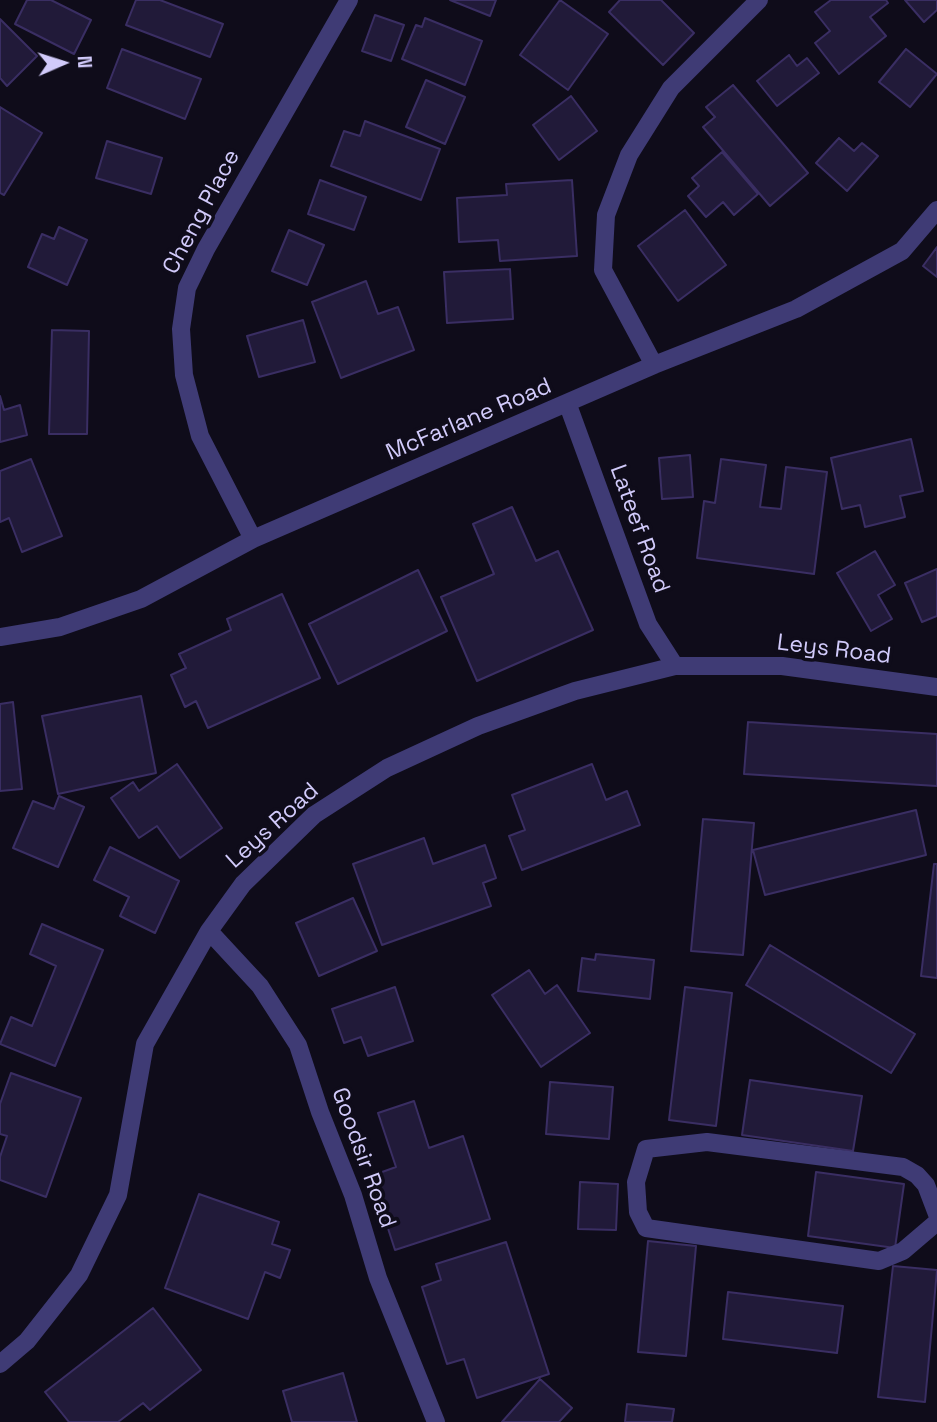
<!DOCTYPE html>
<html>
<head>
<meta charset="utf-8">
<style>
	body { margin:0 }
	#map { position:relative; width:937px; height:1422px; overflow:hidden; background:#0f0c1a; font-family:"Space Grotesk",sans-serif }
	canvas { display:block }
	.north { position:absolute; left:28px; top:28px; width:70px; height:70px; -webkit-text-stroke:5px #0f0c1a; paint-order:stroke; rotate:87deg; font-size:19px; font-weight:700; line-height:28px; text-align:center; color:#d1cafa }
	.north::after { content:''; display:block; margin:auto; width:24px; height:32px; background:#d1cafa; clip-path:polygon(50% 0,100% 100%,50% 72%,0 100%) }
</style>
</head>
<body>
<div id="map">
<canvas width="937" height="1422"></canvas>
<div class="north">N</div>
</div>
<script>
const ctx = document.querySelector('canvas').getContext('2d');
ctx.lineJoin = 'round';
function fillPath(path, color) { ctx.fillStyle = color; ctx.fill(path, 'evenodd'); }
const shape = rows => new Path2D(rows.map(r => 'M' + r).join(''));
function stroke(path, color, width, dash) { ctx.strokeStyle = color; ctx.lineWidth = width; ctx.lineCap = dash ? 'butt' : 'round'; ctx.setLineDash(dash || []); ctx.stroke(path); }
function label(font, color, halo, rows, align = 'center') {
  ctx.font = font + ' "Space Grotesk",sans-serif'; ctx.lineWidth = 7; ctx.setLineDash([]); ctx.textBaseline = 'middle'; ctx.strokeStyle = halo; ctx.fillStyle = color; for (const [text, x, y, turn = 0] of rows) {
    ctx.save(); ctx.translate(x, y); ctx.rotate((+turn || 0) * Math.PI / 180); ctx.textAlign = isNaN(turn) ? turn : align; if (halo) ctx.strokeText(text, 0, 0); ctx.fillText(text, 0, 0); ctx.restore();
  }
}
const building = shape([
	[27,0,51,0,91,20,74,54,15,24,27,0],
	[136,0,160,0,223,24,210,57,126,25,136,0],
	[450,0,496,0,490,16,450,0],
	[560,0,608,34,568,90,520,55,560,0],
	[620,0,661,0,694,33,663,65,609,12,620,0],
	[831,0,886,0,888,3,870,17,886,36,839,74,815,43,830,31,815,12,831,0],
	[905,0,937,0,937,10,924,22,905,0],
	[375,15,404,25,391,61,362,51,375,15],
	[425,18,482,41,465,85,402,59,416,25,422,27,425,18],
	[0,19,37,56,7,86,0,78,0,19],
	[122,49,201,79,185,119,107,88,122,49],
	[906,49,937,74,910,107,879,82,906,49],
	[789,55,797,66,807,58,819,73,777,106,757,81,789,55],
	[426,80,465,97,445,144,406,127,426,80],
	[733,85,808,173,770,206,703,127,715,117,706,107,733,85],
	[571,96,597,131,559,160,533,125,571,96],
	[0,107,42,133,4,195,0,193,0,107],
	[365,121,440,149,421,200,331,166,344,131,360,136,365,121],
	[839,138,854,151,862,143,878,156,847,191,816,163,839,138],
	[107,141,162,158,151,194,96,178,107,141],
	[722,152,758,194,734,215,723,202,706,217,688,196,699,186,692,178,722,152],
	[320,180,366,197,354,230,308,214,320,180],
	[572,180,577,256,500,261,498,240,459,242,457,198,507,195,506,184,572,180],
	[685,210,726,265,678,301,638,246,685,210],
	[59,227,87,240,67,285,28,267,42,234,54,239,59,227],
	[289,230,324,245,307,285,272,271,289,230],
	[937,247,937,277,923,266,937,247],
	[510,269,513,319,447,323,444,272,510,269],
	[366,281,378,314,398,307,414,350,341,378,312,302,366,281],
	[303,320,315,362,259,377,247,336,303,320],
	[52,330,89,331,87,434,49,434,52,330],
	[0,396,4,410,20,405,27,435,0,442,0,396],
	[911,439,923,491,900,496,905,517,865,527,860,505,842,509,831,458,911,439],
	[690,455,693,497,662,499,659,458,690,455],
	[31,459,62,536,22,552,9,518,0,522,0,471,31,459],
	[721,459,766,465,760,507,781,509,786,467,827,472,814,574,697,558,704,501,715,503,721,459],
	[512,507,536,561,558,551,593,630,477,681,441,597,494,574,473,524,512,507],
	[875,551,895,585,878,595,892,619,871,631,837,573,875,551],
	[937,569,937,616,922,622,905,583,937,569],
	[418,570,447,631,338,684,309,624,418,570],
	[282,594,320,678,208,728,196,701,185,707,171,675,186,668,179,654,231,630,227,619,282,594],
	[141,696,156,773,58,794,42,716,141,696],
	[13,702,22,789,0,791,0,704,13,702],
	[748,722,937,734,937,786,744,774,748,722],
	[177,764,222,828,180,858,157,826,139,838,111,798,133,782,139,791,177,764],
	[592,764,606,800,627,791,640,825,522,870,509,836,525,830,512,795,592,764],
	[59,796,84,807,58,867,13,848,33,801,54,809,59,796],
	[916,810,926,855,765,895,753,850,916,810],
	[703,819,754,823,743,955,691,951,703,819],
	[424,838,433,864,485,845,496,878,483,883,491,906,382,945,353,864,424,838],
	[110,847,179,881,155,933,120,916,129,897,94,880,110,847],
	[934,864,937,864,937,978,921,976,934,864],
	[353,898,377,951,319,976,296,923,353,898],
	[42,924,103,950,55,1066,0,1044,11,1017,32,1026,56,966,30,954,42,924],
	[770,945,915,1034,891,1073,746,985,770,945],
	[596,954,654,960,650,999,578,991,582,958,595,960,596,954],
	[529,970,545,994,557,985,590,1033,541,1067,492,995,529,970],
	[395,987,413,1041,368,1056,361,1037,344,1043,332,1009,395,987],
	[685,987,732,993,716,1126,669,1120,685,987],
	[11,1073,81,1098,46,1197,0,1180,0,1157,7,1136,0,1134,0,1104,11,1073],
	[750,1080,862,1096,853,1151,742,1135,750,1080],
	[550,1082,613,1087,609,1139,546,1134,550,1082],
	[414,1101,429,1148,463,1136,490,1219,395,1250,371,1176,396,1167,378,1113,414,1101],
	[816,1172,904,1184,895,1248,808,1236,816,1172],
	[580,1182,618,1184,616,1230,578,1229,580,1182],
	[199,1194,279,1222,272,1244,290,1250,280,1278,265,1272,248,1319,165,1288,199,1194],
	[648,1241,696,1246,686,1356,638,1352,648,1241],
	[506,1242,549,1374,477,1398,464,1359,447,1364,422,1287,441,1280,436,1264,506,1242],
	[893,1266,937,1270,925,1402,878,1397,893,1266],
	[728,1292,843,1306,837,1353,723,1339,728,1292],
	[153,1308,201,1370,150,1410,143,1403,118,1422,69,1422,45,1392,153,1308],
	[343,1373,357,1422,292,1422,283,1391,343,1373],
	[540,1379,572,1408,559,1422,502,1422,540,1379],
	[627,1404,674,1409,672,1422,625,1422,627,1404]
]);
const minor = shape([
	[654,365,603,270,606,215,629,155,671,88,759,0],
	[568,405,648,624,675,666],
	[253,539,200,436,184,375,181,329,187,288,206,249,349,0],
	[0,637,60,627,141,599,253,539,654,365,796,309,902,251,937,210],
	[209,931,260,986,298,1045,320,1112,353,1195,378,1278,436,1422],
	[937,1214,926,1185,917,1175,903,1167,707,1142,646,1149,636,1182,638,1212,646,1228,879,1261,903,1251,937,1222],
	[0,1364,27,1341,79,1275,118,1195,145,1044,209,931,243,884,314,815,387,768,478,726,575,691,675,666,782,666,937,687]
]);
const streetNames = [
	["Cheng Place",202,212,-62],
	["McFarlane Road",469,420,-23],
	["Lateef Road",639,529,70],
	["Leys Road",834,650,7],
	["Leys Road",273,826,-42],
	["Goodsir Road",363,1158,70]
];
fillPath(building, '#211a39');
stroke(building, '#3a2e63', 2);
stroke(minor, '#3f3b75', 18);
label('23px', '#d1cafa', '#0f0c1a', streetNames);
</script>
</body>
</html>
